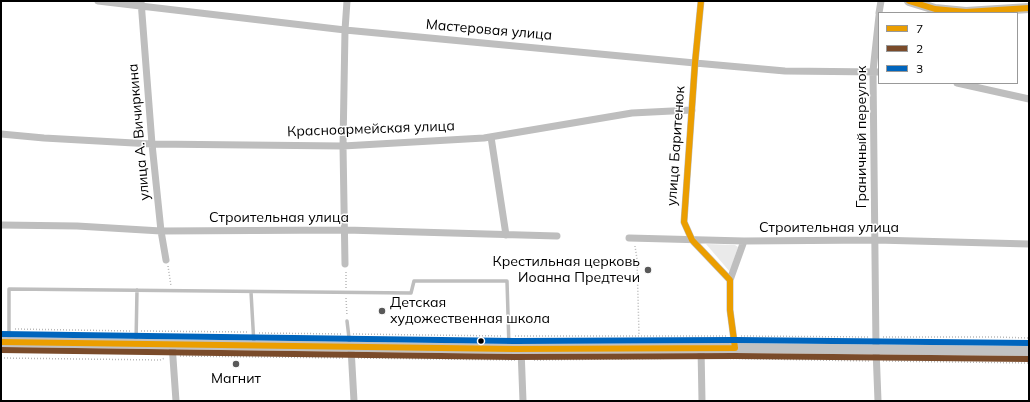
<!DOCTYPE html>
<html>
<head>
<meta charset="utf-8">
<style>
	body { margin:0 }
	#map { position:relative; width:1030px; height:402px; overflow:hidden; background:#fff; font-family:Mulish,sans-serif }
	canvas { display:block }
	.frame { position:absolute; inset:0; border:2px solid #000; pointer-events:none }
	.legend { position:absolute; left:878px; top:12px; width:140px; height:72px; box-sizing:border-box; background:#fff; border:1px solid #999; margin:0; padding:5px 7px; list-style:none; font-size:12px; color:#000 }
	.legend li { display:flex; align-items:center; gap:8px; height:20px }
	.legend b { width:20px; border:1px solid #999 }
</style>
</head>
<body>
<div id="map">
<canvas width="1030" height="402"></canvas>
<div class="frame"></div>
<ul class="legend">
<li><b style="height:5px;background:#eb9e00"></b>7</li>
<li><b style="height:5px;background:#7a4b2a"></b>2</li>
<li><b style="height:5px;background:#0065bd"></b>3</li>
</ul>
</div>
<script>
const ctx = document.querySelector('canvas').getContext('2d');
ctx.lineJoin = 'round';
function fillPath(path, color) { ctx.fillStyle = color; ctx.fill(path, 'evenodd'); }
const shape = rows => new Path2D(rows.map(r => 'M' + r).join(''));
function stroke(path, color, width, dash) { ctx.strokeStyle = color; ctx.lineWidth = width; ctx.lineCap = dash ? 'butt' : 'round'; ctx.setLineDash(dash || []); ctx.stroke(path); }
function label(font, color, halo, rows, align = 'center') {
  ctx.font = font + ' Mulish,sans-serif'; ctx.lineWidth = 3; ctx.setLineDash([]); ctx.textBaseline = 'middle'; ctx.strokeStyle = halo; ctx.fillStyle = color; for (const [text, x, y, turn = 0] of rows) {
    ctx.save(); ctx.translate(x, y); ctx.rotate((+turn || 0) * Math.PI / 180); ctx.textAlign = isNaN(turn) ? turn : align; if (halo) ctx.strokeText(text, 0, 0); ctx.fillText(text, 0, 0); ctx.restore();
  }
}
const green = shape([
	[706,244,735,245,738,247,730,272]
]);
const path = shape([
	[635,246,637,259,639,335],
	[168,266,171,286],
	[346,272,346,288],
	[346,298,347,316],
	[15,329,131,331],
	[141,331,247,332],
	[259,333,343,334],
	[353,334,503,336],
	[515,336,727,336],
	[741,336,869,337],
	[883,337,996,337,1029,338],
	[180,356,345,358],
	[1,358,160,360,165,358],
	[358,358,515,360],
	[709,358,869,361],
	[534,360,693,358],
	[883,361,1029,363]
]);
const lane = shape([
	[251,292,254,345],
	[347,321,350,346],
	[9,341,9,289,411,293,414,281,507,281,509,347],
	[136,343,137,290]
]);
const street = shape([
	[98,1,345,30,695,63,785,71,879,72],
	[141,1,152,144,161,231,166,260],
	[701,1,695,63,684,222,692,240,730,280,730,310,735,348],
	[879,13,881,1],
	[957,83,1029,99],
	[1,134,44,138,152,144,343,146,484,138,632,113,692,110],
	[491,137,506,235],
	[1,225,77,226,161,231,346,230,557,236],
	[629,238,744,241,876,240,1029,244],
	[345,264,343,146,345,30,347,1],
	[730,280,744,241],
	[172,344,176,401],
	[351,348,354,401],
	[701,348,702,401],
	[521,349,523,401],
	[878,401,876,349,873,71,879,16]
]);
const secondary = shape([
	[909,1,935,9,966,12,1029,8],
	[1,342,514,349,735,348,1029,351]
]);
const bus1 = shape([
	[701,1,695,63,684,222,692,240,730,280,730,310,735,348],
	[909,1,935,9,966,12,1029,8],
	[1,342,514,349,735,348]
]);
const bus2 = shape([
	[1,350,514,357,735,356,1029,359]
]);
const bus3 = shape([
	[1,334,514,341,735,340,1029,343]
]);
const markers = [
	[648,270,4,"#595959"],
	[382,311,4,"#595959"],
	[481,341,3.5,"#000"],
	[236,364,4,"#595959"]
];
const streetNames = [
	["Мастеровая улица",489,30,5],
	["Красноармейская улица",371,129,-2],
	["улица А. Вичиркина",139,132,-95],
	["Граничный переулок",862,137,-90],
	["улица Баритенюк",676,146,-86],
	["Строительная улица",279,218],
	["Строительная улица",829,228]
];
const poiNames = [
	["Крестильная церковь",640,262],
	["Иоанна Предтечи",640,278],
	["Детская",390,303,"left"],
	["художественная школа",390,319,"left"],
	["Магнит",236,379,"center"]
];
fillPath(green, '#eaeaea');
stroke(path, '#b8b8b8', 1.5, [1, 2]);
stroke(lane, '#bebebe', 3.5);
stroke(street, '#bebebe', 7);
stroke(secondary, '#c1c1c1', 10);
stroke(bus1, '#eb9e00', 6);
stroke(bus2, '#7a4b2a', 6);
stroke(bus3, '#0065bd', 6);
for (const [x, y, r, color] of markers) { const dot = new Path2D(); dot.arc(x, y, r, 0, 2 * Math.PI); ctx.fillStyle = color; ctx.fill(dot); stroke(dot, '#fff', 1.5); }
label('14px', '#000', '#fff', streetNames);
label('14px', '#000', '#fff', poiNames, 'right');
</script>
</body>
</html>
